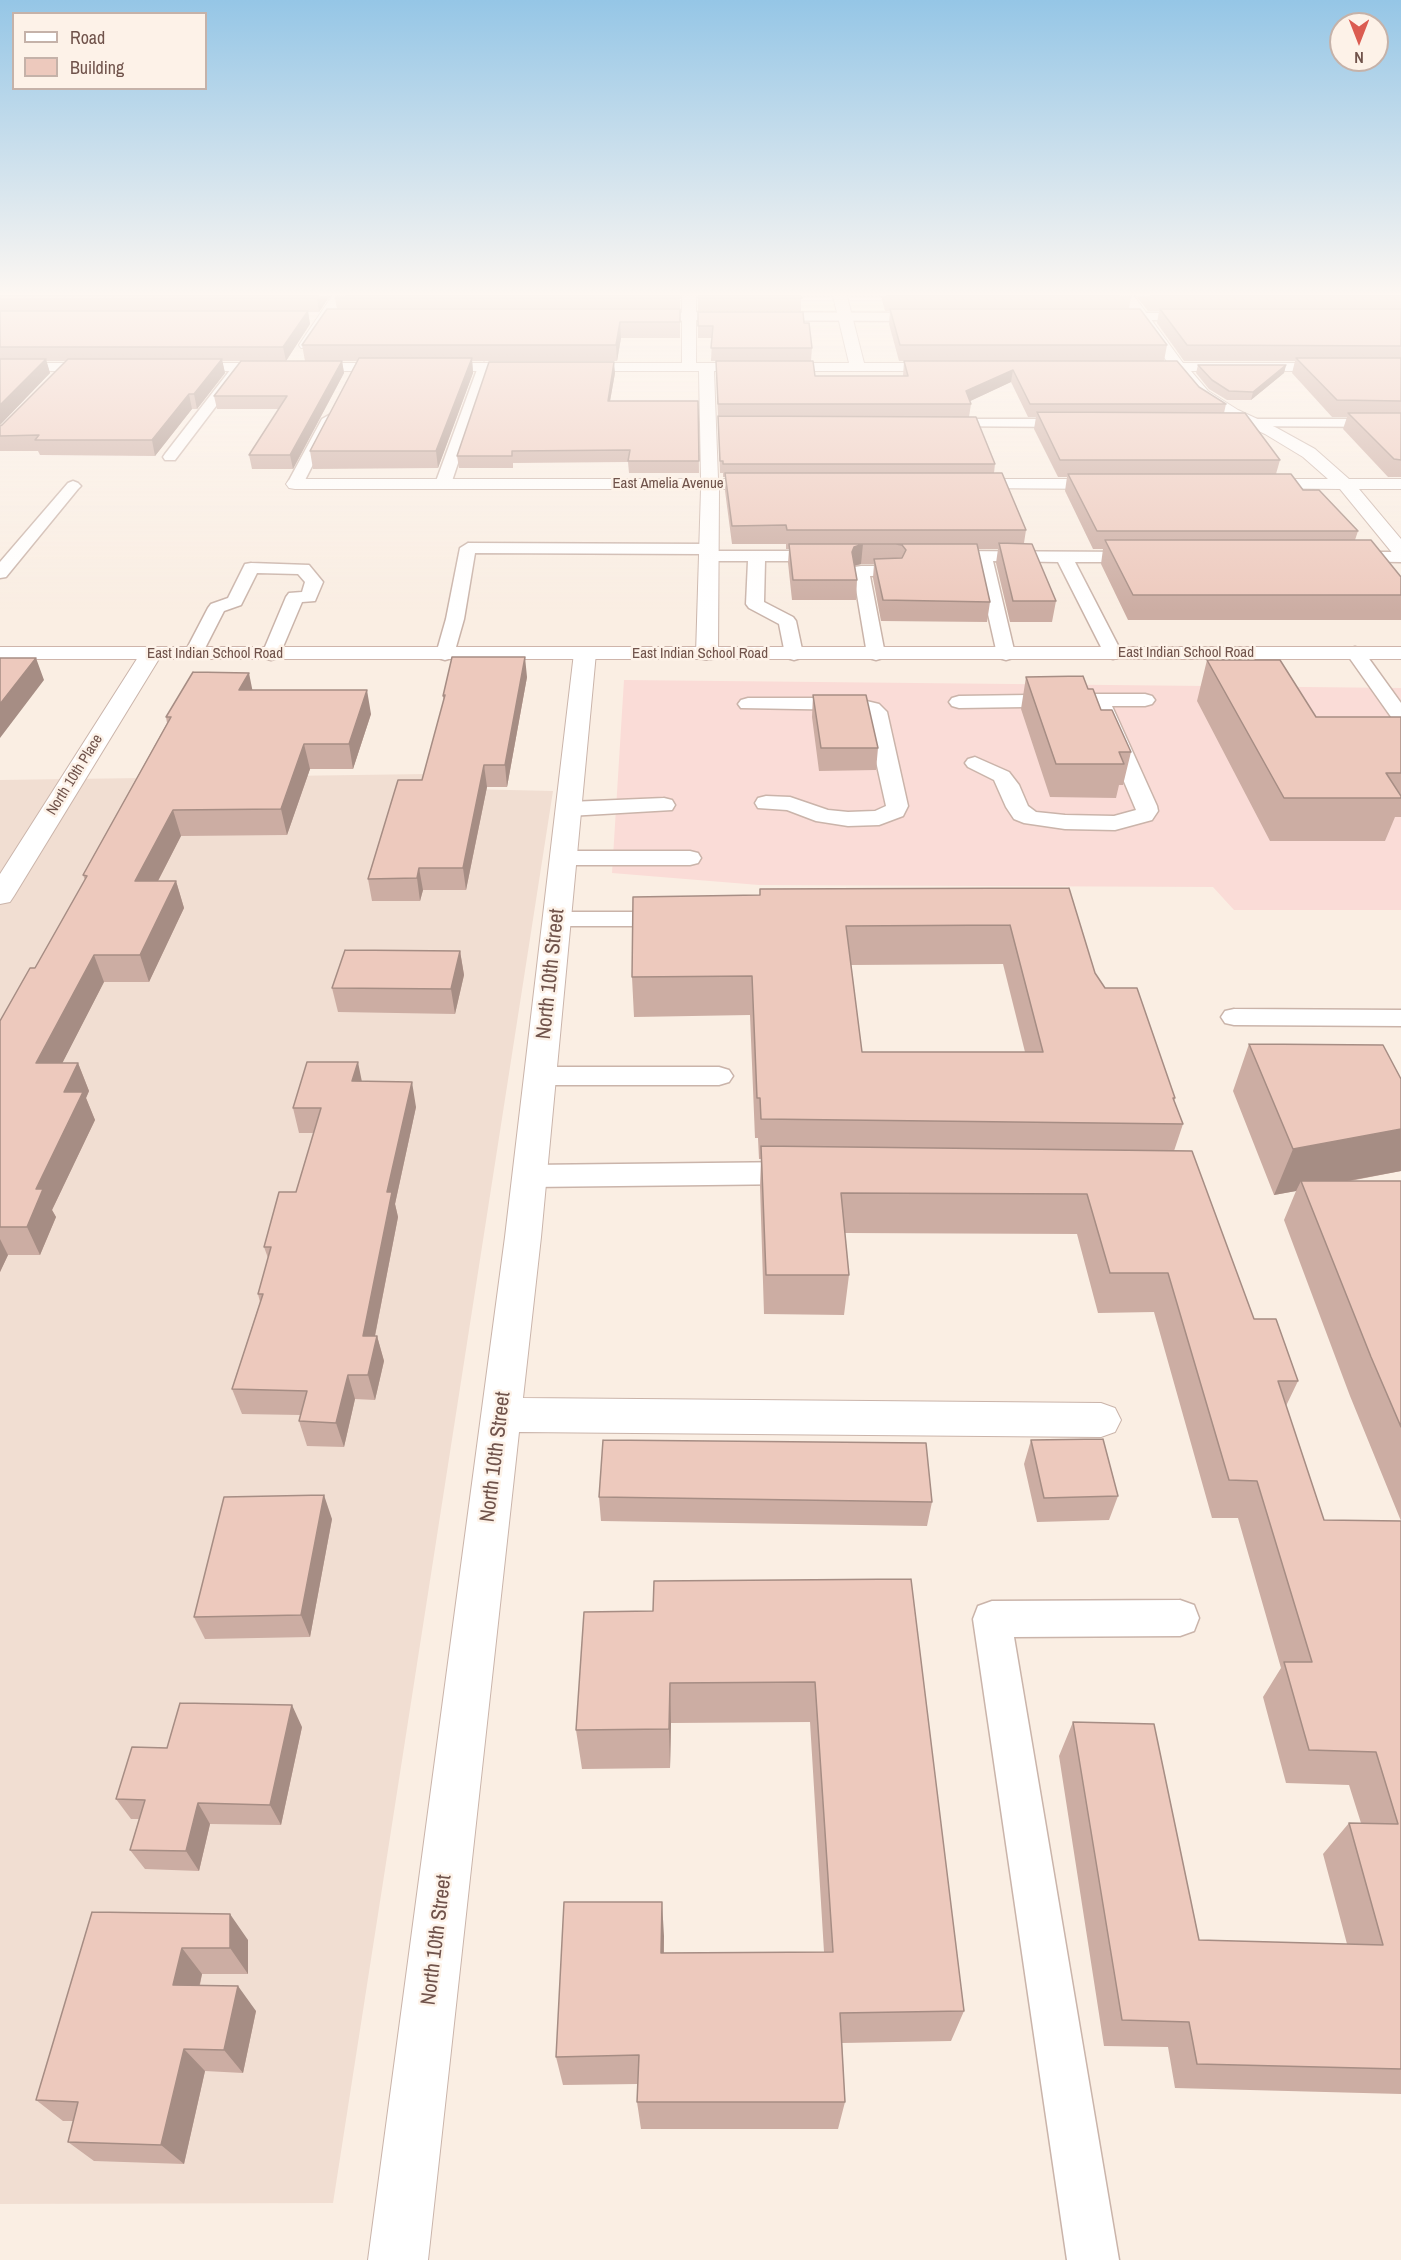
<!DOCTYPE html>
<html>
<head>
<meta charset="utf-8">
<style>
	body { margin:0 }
	#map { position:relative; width:1401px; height:2260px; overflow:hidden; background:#faeee3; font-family:"Archivo Narrow",sans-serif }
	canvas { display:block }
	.legend { position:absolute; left:12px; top:12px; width:195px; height:78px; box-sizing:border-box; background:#fdf2e8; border:2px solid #c5b2a9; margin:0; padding:8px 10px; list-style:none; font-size:18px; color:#70534b }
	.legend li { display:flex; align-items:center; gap:12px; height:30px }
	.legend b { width:30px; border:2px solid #c5b2a9 }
	.north { position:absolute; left:1329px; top:12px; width:60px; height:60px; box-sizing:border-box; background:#fdf2e8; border:2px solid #c5b2a9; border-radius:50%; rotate:180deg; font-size:16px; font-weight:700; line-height:24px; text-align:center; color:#70534b }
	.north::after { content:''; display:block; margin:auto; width:21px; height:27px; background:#db5c51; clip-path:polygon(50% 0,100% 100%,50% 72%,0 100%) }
</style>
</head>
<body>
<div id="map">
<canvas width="1401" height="2260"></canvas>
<ul class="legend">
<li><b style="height:8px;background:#fff"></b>Road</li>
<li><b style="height:16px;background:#edc9bd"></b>Building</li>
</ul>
<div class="north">N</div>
</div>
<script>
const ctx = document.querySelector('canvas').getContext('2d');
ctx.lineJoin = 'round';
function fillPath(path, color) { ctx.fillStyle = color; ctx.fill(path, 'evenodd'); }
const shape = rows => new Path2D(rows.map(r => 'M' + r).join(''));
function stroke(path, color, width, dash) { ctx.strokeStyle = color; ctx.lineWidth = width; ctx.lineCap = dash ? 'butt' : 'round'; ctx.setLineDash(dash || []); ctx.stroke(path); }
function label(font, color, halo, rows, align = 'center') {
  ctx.font = font + ' "Archivo Narrow",sans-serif'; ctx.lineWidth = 5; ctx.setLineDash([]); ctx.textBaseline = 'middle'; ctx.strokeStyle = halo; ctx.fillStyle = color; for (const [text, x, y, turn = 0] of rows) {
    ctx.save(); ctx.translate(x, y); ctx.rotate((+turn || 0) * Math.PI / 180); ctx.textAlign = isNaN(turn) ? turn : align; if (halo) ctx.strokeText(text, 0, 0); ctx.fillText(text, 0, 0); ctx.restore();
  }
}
const residential = shape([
	[427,774,422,788,553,791,333,2203,0,2204,0,780]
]);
const commercial = shape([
	[624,680,1401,688,1401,910,1234,910,1213,887,759,885,612,873]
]);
const service = shape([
	[701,312,928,313,934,317,928,321,701,320,641,322,635,318,641,314,701,312],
	[1112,313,1198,313,1204,317,1198,321,1108,319,1108,315,1112,313],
	[484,363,490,367,451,484,448,487,438,487,435,484,478,367,484,363],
	[239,364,245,368,175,460,165,460,163,457,165,454,234,365,239,364],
	[329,415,336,419,303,484,300,487,290,487,287,484,322,419,329,415],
	[941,419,1072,419,1079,423,1072,427,936,426,934,423,941,419],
	[1229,419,1401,419,1401,427,1224,426,1222,423,1229,419],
	[73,481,78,483,81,486,78,489,6,577,0,578,0,562,68,483,73,481],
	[468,543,709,544,715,545,716,551,826,551,834,556,826,561,765,561,764,602,793,617,796,621,803,654,801,658,794,660,787,658,785,654,779,624,749,608,746,604,748,561,709,561,703,560,702,554,475,553,464,619,454,654,452,658,445,660,438,658,436,654,446,619,460,548,468,543],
	[893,551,901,556,904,571,902,575,870,576,885,654,883,658,876,660,869,658,867,654,853,571,855,567,861,566,887,566,885,556,893,551],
	[941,551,1141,552,1149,557,1141,562,1075,562,1122,653,1120,657,1113,659,1106,657,1104,653,1058,562,993,561,1015,654,1013,658,1006,660,999,658,997,654,976,561,935,560,933,556,941,551],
	[1346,552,1401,552,1401,562,1340,561,1338,557,1340,553,1346,552],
	[251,563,309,565,323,582,315,601,302,602,280,654,278,658,271,660,264,658,262,654,286,597,289,593,302,592,305,582,298,574,257,573,241,605,224,611,200,658,186,658,184,654,208,608,211,604,228,598,245,564,251,563],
	[1355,647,1362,649,1401,703,1401,723,1394,721,1346,653,1348,649,1355,647],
	[1099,694,1145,694,1152,696,1155,700,1152,704,1145,706,1112,706,1157,806,1158,811,1152,820,1115,830,1065,829,1024,823,1014,819,1006,807,994,780,968,767,965,763,968,759,975,757,1009,772,1019,785,1028,806,1036,812,1065,815,1114,816,1136,810,1092,706,959,708,952,706,949,702,952,698,959,696,1099,694],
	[748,698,854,698,879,704,887,712,908,806,903,816,879,825,848,826,816,821,787,810,758,808,755,803,758,798,766,796,790,797,828,810,848,812,875,811,886,806,865,712,854,710,741,708,738,704,741,700,748,698],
	[664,798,672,800,675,805,672,810,569,816,561,814,558,809,561,804,569,802,664,798],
	[564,851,690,851,698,853,701,858,698,863,690,865,564,865,556,863,553,858,556,853,564,851],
	[557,912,671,912,680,914,683,919,680,924,671,926,557,926,548,924,545,919,548,914,557,912],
	[1234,1009,1401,1010,1401,1026,1234,1025,1225,1023,1221,1017,1225,1011,1234,1009],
	[540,1067,719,1067,729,1070,733,1076,729,1082,719,1085,540,1085,530,1082,526,1076,530,1070,540,1067],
	[797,1162,807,1166,812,1173,807,1180,797,1184,530,1187,520,1183,515,1176,520,1169,530,1165,797,1162],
	[1180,1600,1194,1605,1199,1618,1194,1631,1180,1636,1014,1637,1119,2260,1067,2260,973,1619,978,1606,992,1601,1180,1600]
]);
const minor = shape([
	[332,296,345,296,311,348,301,348,299,345,332,296],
	[682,296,696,296,696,363,849,363,833,296,847,296,864,363,949,363,956,367,949,371,714,371,718,479,769,479,775,480,778,484,775,488,769,489,719,489,718,654,715,659,707,660,699,659,696,654,701,489,295,489,289,488,286,484,289,480,295,479,701,479,699,371,179,371,172,367,179,363,682,363,682,296],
	[1121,296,1134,296,1183,363,1401,363,1401,371,1191,371,1208,391,1238,410,1277,428,1315,449,1349,479,1401,479,1401,489,1359,489,1401,539,1401,557,1394,555,1340,489,1247,488,1244,484,1247,480,1253,479,1328,479,1303,457,1265,434,1226,416,1198,397,1175,371,1131,370,1129,367,1136,363,1168,363,1121,296],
	[0,363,106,363,113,367,106,371,0,371,0,363],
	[962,479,1111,479,1117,480,1120,484,1117,488,1111,489,956,488,953,484,956,480,962,479],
	[585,647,593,648,596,653,541,1237,523,1398,1101,1403,1115,1408,1121,1420,1115,1432,1101,1437,519,1432,428,2260,368,2260,505,1237,574,653,577,648,585,647],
	[151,648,159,649,162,654,14,896,10,902,0,904,0,874,140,654,143,649,151,648]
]);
const secondary = shape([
	[0,647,1401,647,1401,659,0,659,0,647]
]);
const wall = shape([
	[0,296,330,296,319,312,308,312,310,324,286,361,305,361,302,345,337,309,335,298,680,296,680,338,621,338,617,361,472,361,473,373,438,468,313,469,310,451,357,361,342,361,344,373,293,469,252,469,249,455,279,409,217,409,214,396,241,361,222,361,225,373,197,409,192,409,155,456,40,455,38,451,0,451,0,426,2,425,66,361,46,361,50,373,0,425],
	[698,296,801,296,801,311,698,311],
	[881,296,1131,296,1129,309,1167,345,1164,361,899,361,889,324,890,311,885,311],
	[1136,296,1401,296,1401,477,1388,477,1343,429,1347,417,1332,417,1292,373,1295,361,1184,361,1157,323,1159,311,1148,311],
	[698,312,804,323,812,348,811,361,711,361,712,338,698,338],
	[716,361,815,376,903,376,904,361,1199,387,1226,404,1224,413,1280,460,1276,474,1303,490,1358,531,1355,540,1401,577,1401,620,1128,620,1101,564,1103,549,1093,549,1065,491,1067,477,1058,477,1034,429,1036,417,1028,417,1011,382,970,401,971,404,969,417,995,464,994,473,1026,530,1024,543,1056,601,1052,622,1010,622,996,563,998,549,978,549,990,602,987,622,881,621,873,578,874,564,861,564,855,566,857,580,856,600,792,600,788,563,789,549,786,549,786,544,732,544,725,491,725,477,723,477,723,473,720,473],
	[1198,365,1286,365,1284,373,1251,400,1227,400,1209,389,1196,373],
	[615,373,610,401,698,401,699,473,629,473,628,462,513,463,513,468,459,468,457,456],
	[1207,660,1316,717,1401,717,1401,817,1395,817,1385,841,1270,841,1197,701],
	[527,677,507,787,487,787,466,890,423,890,420,901,372,901,368,879,422,780,444,701,443,696],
	[1026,677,1088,689,1101,710,1131,752,1123,785,1119,785,1116,798,1050,797,1021,709],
	[253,690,371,714,353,769,310,769,287,835,181,836,158,881,176,881,184,908,149,982,104,982,62,1063,78,1063,89,1091,86,1098,95,1120,52,1210,56,1217,40,1255,8,1255,0,1272,0,1021,35,968,85,880,83,875,167,723,166,717],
	[813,695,878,748,876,770,819,771,812,717],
	[1069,888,1095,973,1175,1098,1174,1101,1183,1124,1174,1151,1254,1319,1298,1381,1286,1406,1324,1520,1401,1521,1350,1396,1284,1220,1296,1191,1274,1195,1233,1091,1249,1044,1401,1079,1401,1171,1350,1181,1401,1181,1401,2094,1175,2088,1168,2047,1104,2046,1059,1756,1073,1722,1199,1940,1347,1944,1323,1854,1349,1823,1361,1823,1349,1785,1286,1783,1263,1697,1281,1668,1238,1518,1212,1518,1154,1312,1098,1313,1077,1234,845,1233,849,1275,844,1315,764,1314,760,1186,761,1159,759,1159,758,1138,755,1138,750,1015,634,1017,632,977,760,895,760,889],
	[1003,964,1025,1052,862,1052,851,965],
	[460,951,464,975,455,1014,338,1012,332,988],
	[362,1082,416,1107,395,1204,398,1217,375,1336,377,1336,384,1361,375,1400,355,1399,344,1447,307,1446,299,1421,300,1415,242,1414,232,1389,260,1302,258,1294,268,1258,264,1247,296,1192,314,1133,299,1133,293,1108],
	[1031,1440,1118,1496,1109,1520,1037,1522,1024,1464],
	[599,1497,932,1502,927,1526,601,1521],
	[332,1519,310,1637,205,1639,194,1617],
	[911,1579,964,2011,951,2041,842,2043,845,2102,838,2129,641,2129,637,2102,638,2084,563,2085,556,2057,664,1936,664,1953,824,1952,810,1722,671,1723,670,1768,582,1769,576,1730,653,1611],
	[302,1727,281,1825,210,1824,199,1871,145,1869,130,1850,139,1819,131,1819,116,1799,167,1748],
	[92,1912,248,1940,248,1974,202,1974,200,1985,256,2011,243,2073,205,2071,184,2164,94,2161,68,2142,73,2121,63,2121,36,2100]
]);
const shadedWall = shape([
	[319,296,330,296,319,312,317,298],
	[308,311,310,324,286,361,283,347],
	[620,322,621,338,617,361,616,345],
	[472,358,473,373,438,468,436,451],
	[46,359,50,373,0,425,0,405],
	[222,359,225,373,197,409,194,394],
	[342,361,344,373,293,469,290,455],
	[614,362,615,373,608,412,608,401],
	[1286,365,1284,373,1251,400,1253,392],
	[1013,370,1011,382,964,404,966,391],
	[189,394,192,409,155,456,152,440],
	[863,544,861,564,853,566,852,552,854,547],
	[525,657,527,677,507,787,505,765],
	[36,658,44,680,0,738,0,704],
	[249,673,254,698,239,690],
	[367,690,371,714,353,769,349,744],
	[304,744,310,769,287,835,281,809],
	[484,765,487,787,466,890,463,868],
	[173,810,181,836,144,908,135,881],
	[419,868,423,890,420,901,417,878],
	[176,881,184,908,149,982,140,955],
	[460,951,464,975,455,1014,451,989],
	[94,955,104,982,48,1091,36,1063],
	[358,1062,363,1087,352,1081],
	[78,1063,89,1091,86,1098,95,1120,52,1210,56,1217,40,1255,27,1227,36,1189,64,1092],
	[412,1082,416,1107,395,1204,398,1217,370,1361,363,1336,387,1192],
	[1401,1129,1401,1171,1304,1189,1301,1181,1296,1191,1274,1195,1293,1149],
	[0,1239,8,1255,0,1272],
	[377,1336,384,1361,375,1400,368,1375],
	[348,1375,355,1399,344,1447,336,1423],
	[324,1495,332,1519,310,1637,301,1615],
	[670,1683,671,1723,670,1768,669,1729],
	[292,1705,302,1727,281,1825,270,1805],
	[198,1803,210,1824,199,1871,186,1851],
	[662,1902,664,1936,663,1985,661,1953],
	[230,1914,248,1940,248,1974,230,1948],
	[182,1948,202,1974,194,2009,173,1985],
	[238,1986,256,2011,243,2073,224,2050],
	[184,2049,205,2071,184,2164,161,2145]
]);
const building = shape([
	[0,296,319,296,317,298,0,299,0,296],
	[337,296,680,296,680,298,335,298,337,296],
	[698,296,801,296,802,298,698,298,698,296],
	[886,296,1131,296,1131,297,886,297,886,296],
	[1150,296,1401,296,1401,297,1151,297,1150,296],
	[327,309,680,309,680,322,620,322,616,345,302,345,327,309],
	[890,309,1140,309,1167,345,900,345,890,309],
	[1160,309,1401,309,1401,346,1187,345,1160,309],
	[0,311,308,311,283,347,0,347,0,311],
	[698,312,803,312,804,323,809,323,812,348,711,348,713,326,698,326,698,312],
	[359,358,472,358,436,451,310,451,359,358],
	[1296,358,1401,358,1401,401,1337,400,1296,358],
	[0,359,46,359,0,405,0,359],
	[68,359,222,359,194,394,189,394,152,440,35,440,39,435,0,436,0,426,2,425,68,359],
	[241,361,342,361,290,455,249,455,287,396,214,396,241,361],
	[716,361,813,361,815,376,908,376,904,361,1177,361,1199,387,1226,404,1030,404,1013,370,966,391,971,404,718,404,716,361],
	[489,362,614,362,608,401,698,401,699,461,628,461,630,450,512,451,512,456,457,456,489,362],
	[1198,365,1286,365,1253,392,1229,391,1212,380,1198,365],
	[1037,412,1245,413,1280,460,1060,460,1037,412],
	[1348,413,1401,413,1401,460,1394,459,1348,413],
	[718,416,976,417,995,464,723,464,723,461,720,461,718,416],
	[725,473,1002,473,1026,530,787,530,786,525,732,526,725,473],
	[1068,474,1291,474,1303,490,1319,490,1358,531,1097,531,1068,474],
	[1105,540,1371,540,1401,577,1401,595,1133,595,1105,540],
	[999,543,1032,544,1056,601,1013,601,999,543],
	[789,544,977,544,990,602,883,600,874,559,902,558,906,550,902,545,896,544,863,544,854,547,852,552,857,580,793,580,789,544],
	[452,657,525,657,505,765,484,765,463,868,419,868,417,878,368,879,398,780,422,780,445,695,443,696,452,657],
	[0,658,36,658,0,704,0,658],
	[1207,660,1280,660,1316,717,1401,717,1401,773,1386,773,1401,796,1401,798,1284,798,1207,660],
	[193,672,249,673,239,690,367,690,349,744,304,744,281,809,173,810,135,881,176,881,140,955,94,955,36,1063,78,1063,64,1092,83,1092,36,1189,43,1189,27,1227,0,1227,0,1021,30,968,35,968,87,876,83,875,171,717,166,717,193,672],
	[1083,676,1088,689,1093,689,1101,710,1112,710,1131,752,1119,752,1124,764,1056,764,1026,677,1083,676],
	[813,695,866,695,878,748,821,748,813,695],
	[1069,888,1095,973,1105,988,1137,988,1175,1098,1173,1098,1183,1124,761,1119,760,1098,757,1098,752,976,632,977,633,897,760,895,760,889,1069,888],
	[1010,925,1043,1052,862,1052,846,926,1010,925],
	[345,950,460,951,451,989,332,988,345,950],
	[1249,1044,1383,1045,1401,1079,1401,1129,1293,1149,1249,1044],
	[307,1062,358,1062,352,1081,412,1082,387,1192,392,1192,363,1336,377,1336,368,1375,348,1375,336,1423,299,1421,307,1391,232,1389,263,1294,258,1294,271,1247,264,1247,279,1192,296,1192,321,1108,293,1108,307,1062],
	[761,1146,1192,1151,1254,1319,1276,1319,1298,1381,1278,1381,1324,1520,1401,1521,1401,2069,1197,2064,1189,2022,1122,2020,1073,1722,1154,1724,1199,1940,1383,1945,1349,1823,1398,1824,1376,1752,1309,1750,1284,1662,1312,1662,1257,1481,1229,1480,1168,1273,1110,1273,1087,1194,841,1193,849,1275,766,1275,761,1146],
	[1301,1181,1401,1181,1401,1427,1371,1357,1301,1181],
	[1103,1439,1118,1496,1044,1498,1031,1440,1103,1439],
	[603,1440,926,1443,932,1502,599,1497,603,1440],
	[324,1495,301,1615,194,1617,224,1497,324,1495],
	[911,1579,964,2011,840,2013,845,2102,637,2102,639,2055,556,2057,564,1902,662,1902,661,1953,833,1952,815,1682,670,1683,669,1729,576,1730,584,1612,653,1611,654,1581,911,1579],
	[180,1703,292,1705,270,1805,198,1803,186,1851,130,1850,145,1800,116,1799,132,1747,167,1748,180,1703],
	[92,1912,230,1914,230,1948,182,1948,173,1985,238,1986,224,2050,184,2049,161,2145,68,2142,78,2102,36,2100,92,1912]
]);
const farStreetnames = [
	["East Amelia Avenue",668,484],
	["East Indian School Road",1186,653],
	["East Indian School Road",215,654],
	["East Indian School Road",700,654],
	["North 10th Place",75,775,-58]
];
const nearStreetnames = [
	["North 10th Street",551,974,-84],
	["North 10th Street",496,1457,-83],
	["North 10th Street",437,1940,-83]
];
fillPath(residential, '#f1ded2');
fillPath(commercial, '#fadcd7');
stroke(service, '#cab4aa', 3);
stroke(minor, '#cab4aa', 2);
stroke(secondary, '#cfb5ab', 2);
fillPath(service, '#fff');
fillPath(minor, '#fff');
fillPath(secondary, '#fff');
fillPath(wall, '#ccada3');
fillPath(shadedWall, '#a68d84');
fillPath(building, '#edc9bd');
stroke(building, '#a68d84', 1.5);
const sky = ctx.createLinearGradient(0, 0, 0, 612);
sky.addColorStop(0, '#95c6e6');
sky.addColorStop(0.48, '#fdf7f2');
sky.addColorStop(1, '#fdf7f200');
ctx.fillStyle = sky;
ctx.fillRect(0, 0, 1401, 612);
label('15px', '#70534b', '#fdf2e8', farStreetnames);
label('21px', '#70534b', '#fdf2e8', nearStreetnames);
</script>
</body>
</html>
